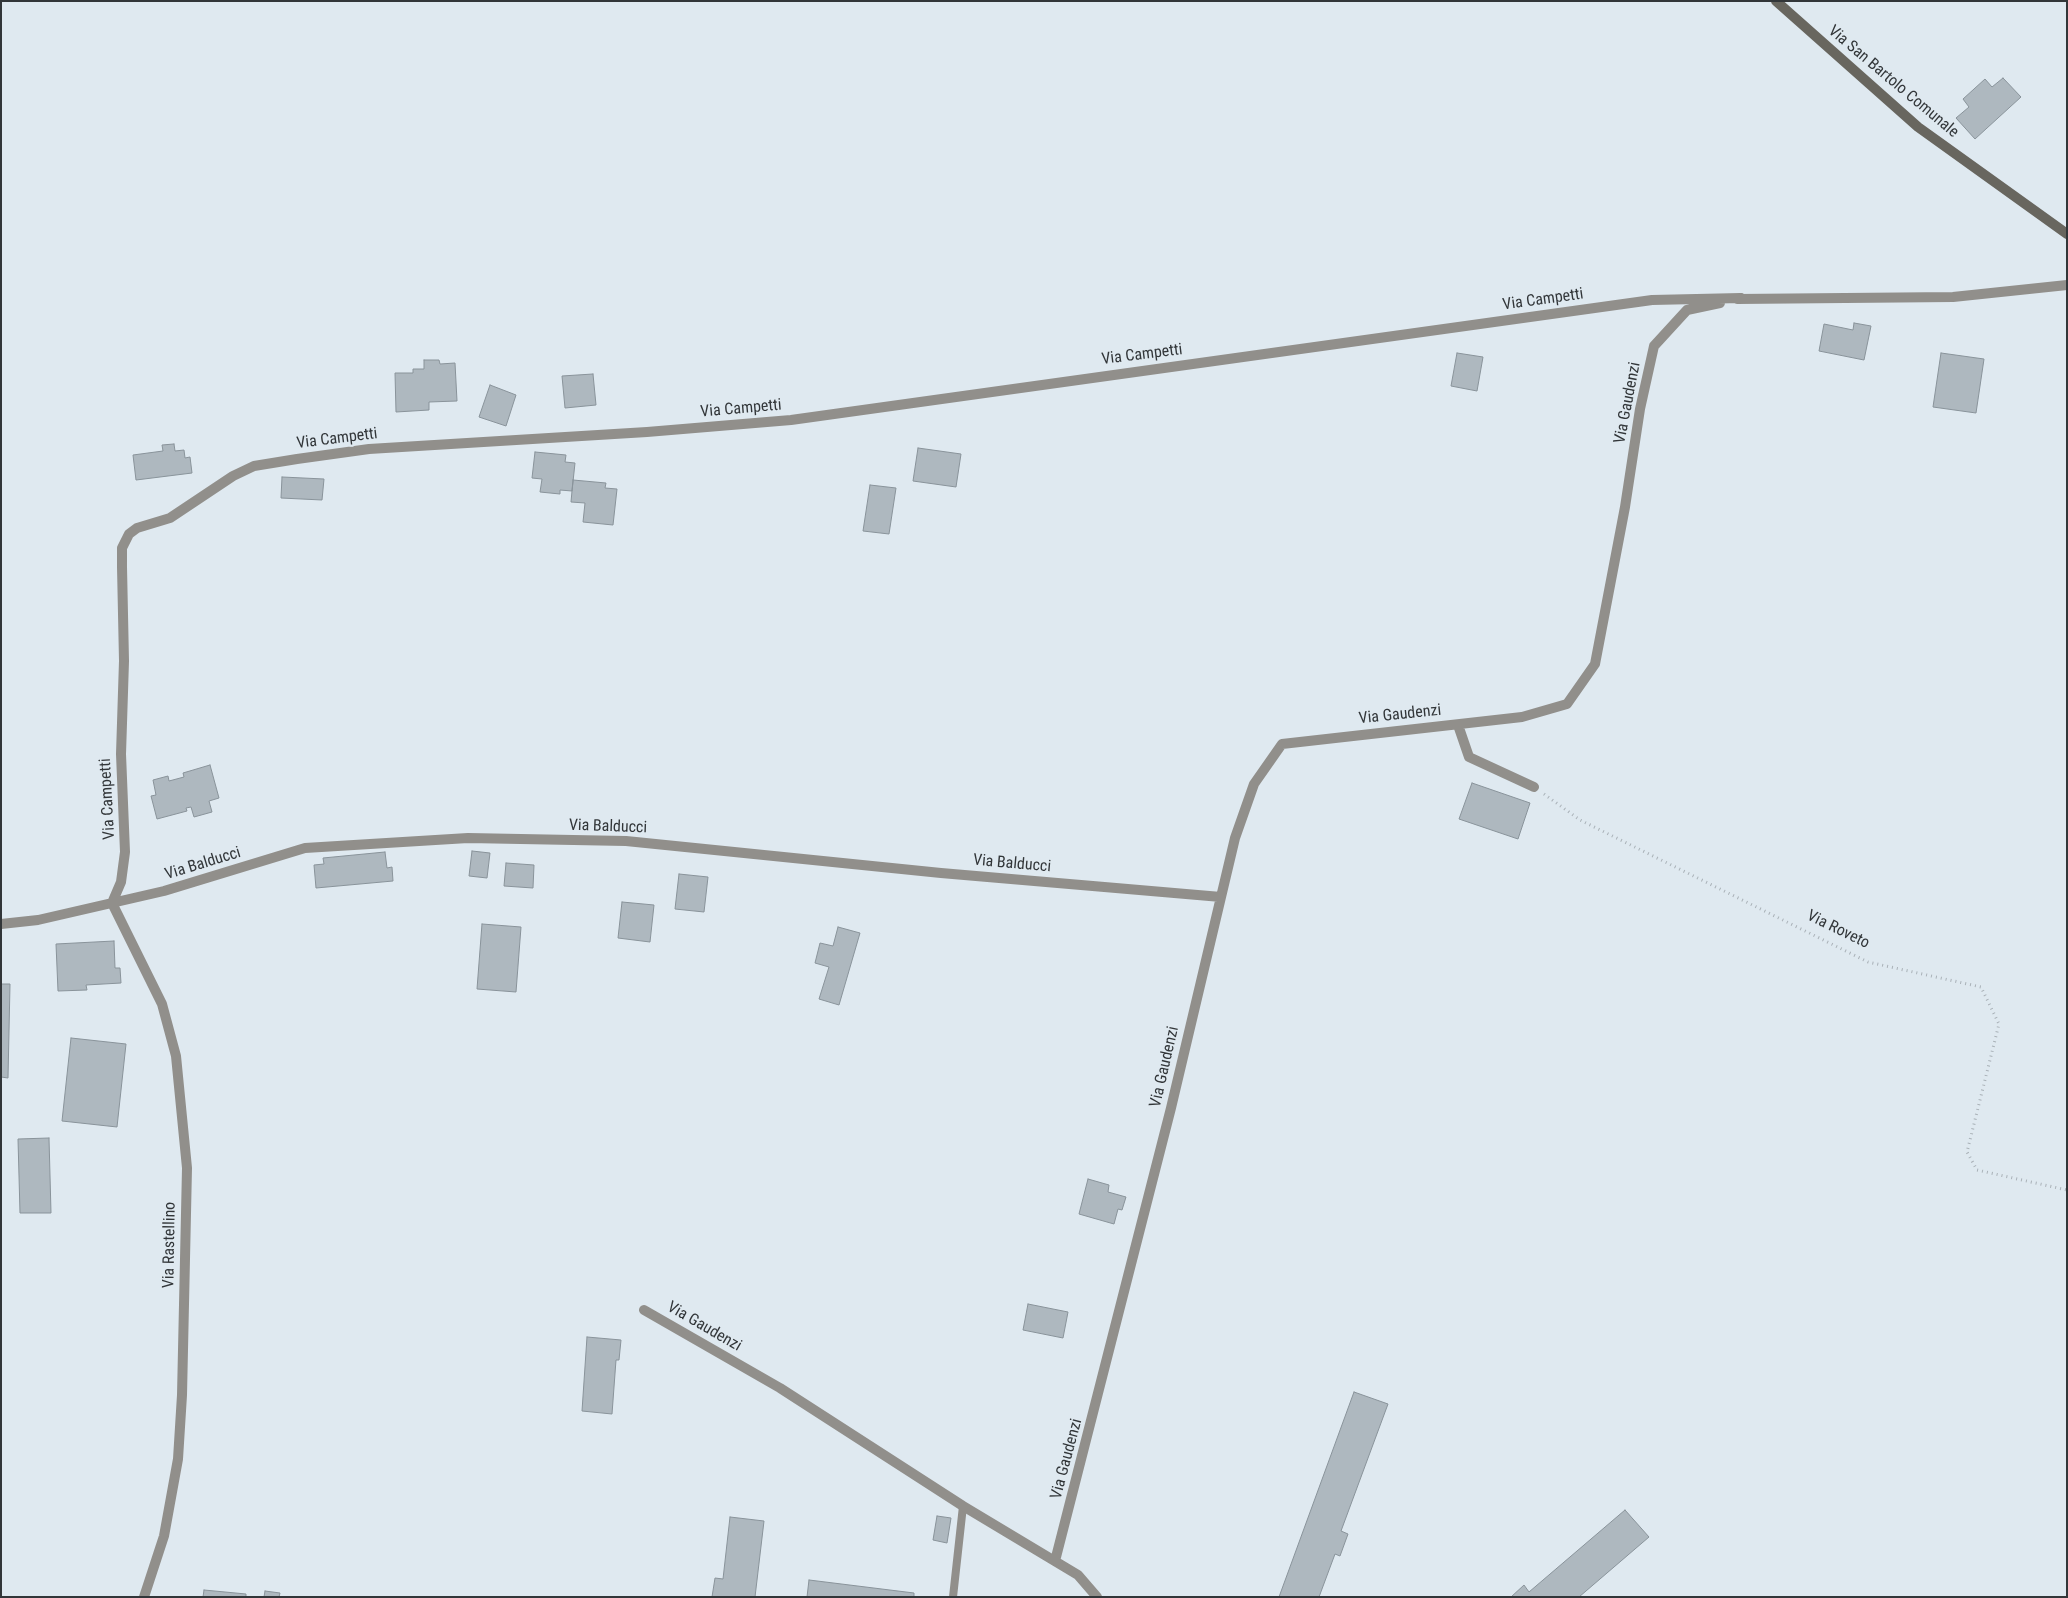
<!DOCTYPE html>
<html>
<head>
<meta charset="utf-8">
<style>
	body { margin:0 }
	#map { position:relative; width:2068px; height:1598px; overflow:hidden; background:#dfe9f0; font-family:"Roboto Condensed",sans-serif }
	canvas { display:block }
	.frame { position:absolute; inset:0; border:2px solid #323639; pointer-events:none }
</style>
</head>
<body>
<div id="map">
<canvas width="2068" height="1598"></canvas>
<div class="frame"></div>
</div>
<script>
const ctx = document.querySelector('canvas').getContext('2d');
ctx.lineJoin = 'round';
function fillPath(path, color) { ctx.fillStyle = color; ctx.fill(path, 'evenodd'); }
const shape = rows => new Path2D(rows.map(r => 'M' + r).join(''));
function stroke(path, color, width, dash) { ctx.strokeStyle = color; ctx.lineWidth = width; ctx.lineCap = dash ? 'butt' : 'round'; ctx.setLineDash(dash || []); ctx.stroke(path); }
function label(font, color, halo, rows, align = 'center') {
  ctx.font = font + ' "Roboto Condensed",sans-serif'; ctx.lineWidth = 4.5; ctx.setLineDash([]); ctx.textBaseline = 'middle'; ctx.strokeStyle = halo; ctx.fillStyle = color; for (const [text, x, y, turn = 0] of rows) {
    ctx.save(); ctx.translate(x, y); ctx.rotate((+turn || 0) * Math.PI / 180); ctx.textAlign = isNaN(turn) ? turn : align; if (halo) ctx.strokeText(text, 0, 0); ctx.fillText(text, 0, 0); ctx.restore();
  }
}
const building = shape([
	[2003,78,2021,97,1975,139,1956,118,1969,107,1963,99,1985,79,1992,87,2003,78],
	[1854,323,1871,326,1864,360,1819,351,1824,324,1853,330,1854,323],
	[1457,353,1483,357,1477,391,1451,386,1457,353],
	[1941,353,1984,359,1976,413,1933,407,1941,353],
	[424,360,439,360,440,364,455,363,457,401,429,402,429,410,396,412,395,373,413,373,413,369,424,369,424,360],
	[593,374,596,405,565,408,562,376,593,374],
	[490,385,516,395,506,426,479,417,490,385],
	[174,444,175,451,184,450,185,458,190,457,192,473,136,480,133,455,163,451,162,445,174,444],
	[918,448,961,454,956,487,913,481,918,448],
	[535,452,566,455,565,462,575,463,572,491,560,490,560,494,540,492,542,479,532,478,535,452],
	[282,477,324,479,322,500,281,498,282,477],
	[573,480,606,483,605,488,617,489,613,525,583,522,585,503,571,502,573,480],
	[870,485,896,488,889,534,863,531,870,485],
	[210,765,219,798,209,801,212,812,194,817,191,807,186,808,187,811,157,819,151,796,156,795,153,780,168,776,169,781,184,777,183,773,210,765],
	[1472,783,1530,803,1518,839,1459,819,1472,783],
	[472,851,490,853,487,878,469,876,472,851],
	[385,852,387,868,392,867,393,881,316,888,314,865,324,864,323,858,385,852],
	[506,863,534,865,533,888,504,886,506,863],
	[679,874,708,877,704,912,675,909,679,874],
	[622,902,654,905,650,942,618,938,622,902],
	[482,924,521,927,516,992,477,989,482,924],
	[838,927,860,933,839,1005,819,999,829,967,815,963,820,943,833,946,838,927],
	[114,941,115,968,120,968,121,983,86,985,87,990,58,991,56,944,114,941],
	[1,984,10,984,8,1078,1,1077,1,984],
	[71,1038,126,1044,117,1127,62,1121,71,1038],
	[49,1138,51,1213,20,1213,18,1139,49,1138],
	[1088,1179,1109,1185,1108,1192,1126,1197,1122,1210,1118,1209,1114,1224,1079,1214,1088,1179],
	[1028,1304,1068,1312,1063,1338,1023,1330,1028,1304],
	[587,1337,621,1340,619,1360,616,1360,612,1414,582,1411,587,1337],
	[1354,1392,1388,1404,1341,1531,1348,1534,1340,1556,1335,1554,1319,1597,1279,1597,1354,1392],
	[1625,1510,1649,1537,1579,1597,1511,1597,1524,1585,1529,1592,1625,1510],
	[937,1516,951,1518,947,1543,933,1540,937,1516],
	[730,1517,764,1521,755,1597,712,1597,715,1578,723,1579,730,1517],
	[809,1580,914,1593,914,1597,807,1597,809,1580],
	[204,1590,246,1594,246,1597,203,1597,204,1590],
	[265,1591,280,1593,279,1597,264,1597,265,1591]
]);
const path = shape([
	[1544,794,1580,820,1868,962,1981,987,1999,1024,1967,1152,1977,1170,2067,1190]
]);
const lane = shape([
	[953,1597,963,1506]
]);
const street = shape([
	[1737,299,1953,297,2067,285],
	[1458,725,1469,757,1534,787],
	[1,924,38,920,164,891,305,848,468,838,626,841,941,873,1221,897],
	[644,1310,780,1388,963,1506,1078,1575,1097,1597],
	[1055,1561,1171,1108,1235,838,1254,784,1282,744,1522,717,1567,704,1595,664,1625,507,1640,409,1654,346,1687,310,1720,303],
	[144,1597,164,1536,178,1459,182,1395,187,1168,176,1056,162,1004,112,903,121,882,125,852,121,754,124,661,122,567,122,548,129,534,137,528,170,518,233,476,254,466,297,459,369,449,647,432,791,420,1652,300,1741,298]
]);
const secondary = shape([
	[1776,1,1918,127,2067,234]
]);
const streetNames = [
	["Via San Bartolo Comunale",1893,82,40],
	["Via Campetti",1543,300,-8],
	["Via Campetti",1142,355,-7],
	["Via Gaudenzi",1628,403,-79],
	["Via Campetti",741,409,-5],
	["Via Campetti",337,439,-7],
	["Via Gaudenzi",1400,715,-6],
	["Via Campetti",108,799,-93],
	["Via Balducci",608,827,2],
	["Via Balducci",203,864,-17],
	["Via Balducci",1012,864,5],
	["Via Roveto",1838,930,26],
	["Via Gaudenzi",1165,1067,-77],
	["Via Rastellino",170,1245,-89],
	["Via Gaudenzi",704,1327,30],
	["Via Gaudenzi",1067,1459,-75]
];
fillPath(building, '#aeb8bf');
stroke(building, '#89939a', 1);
stroke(path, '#a9b1b7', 3, [1, 4]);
stroke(lane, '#918f8b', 8);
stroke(street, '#918f8b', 10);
stroke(secondary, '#68665f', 10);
label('16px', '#323639', '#dfe9f0', streetNames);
</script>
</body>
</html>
